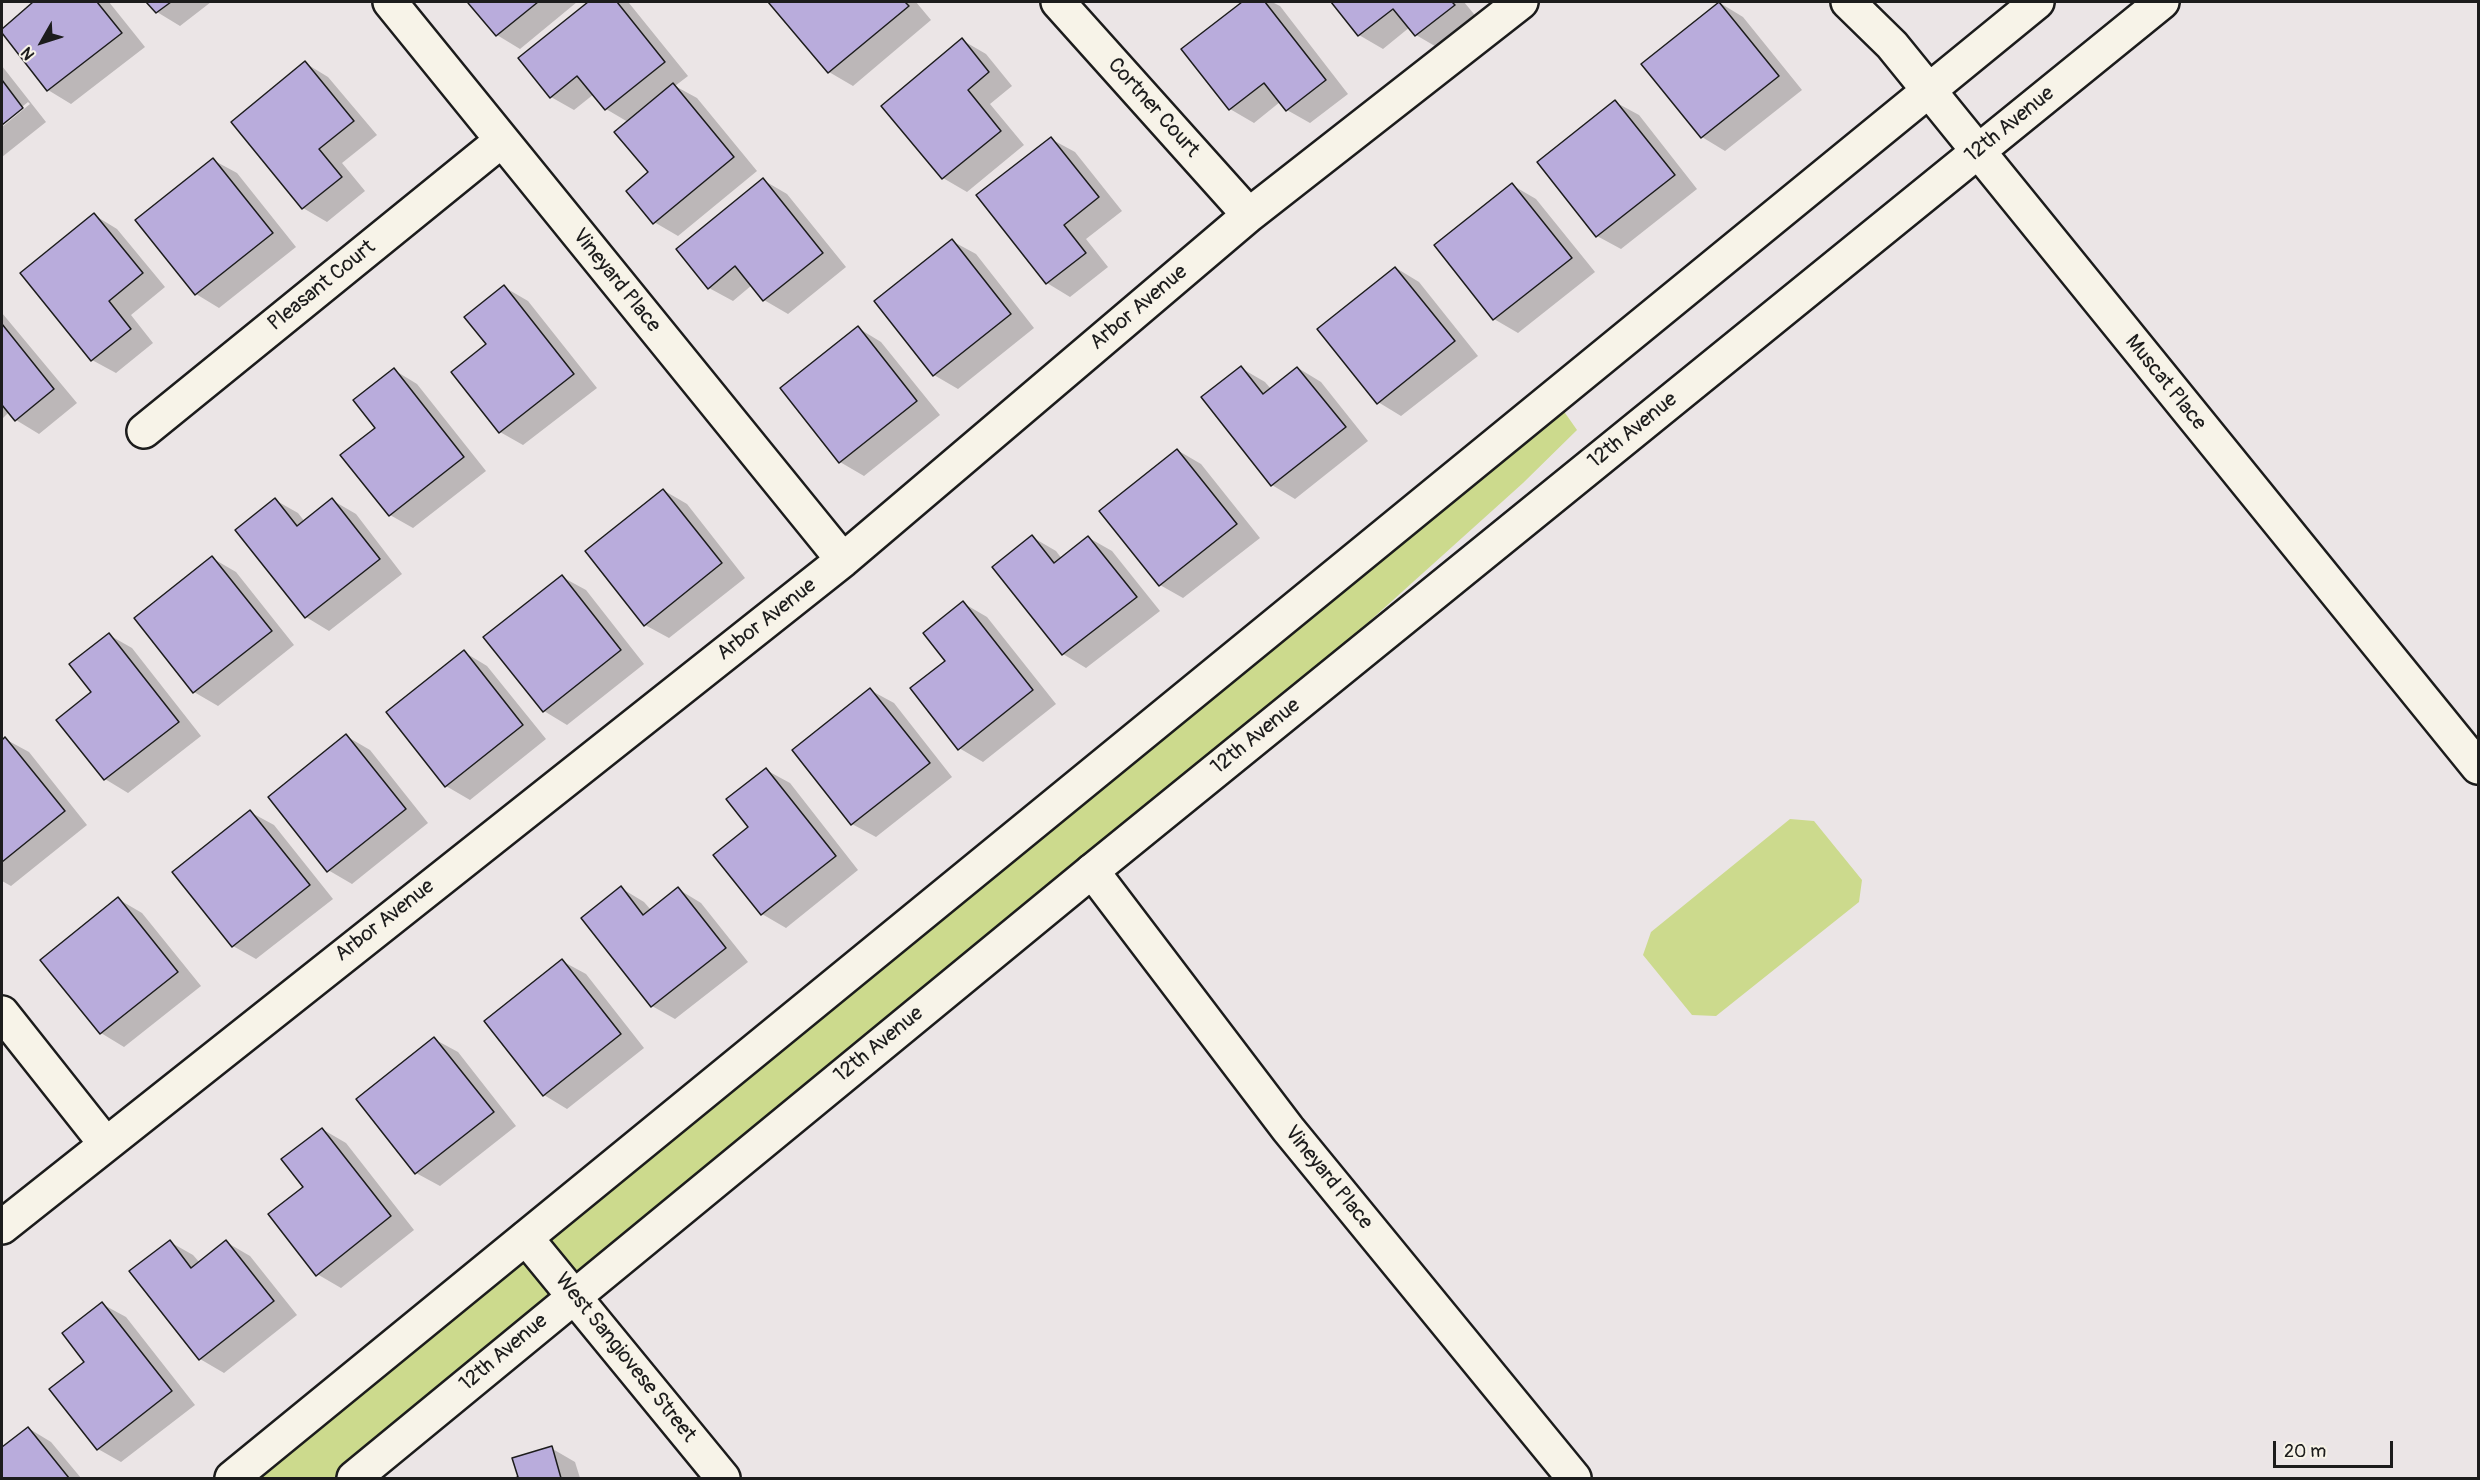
<!DOCTYPE html>
<html>
<head>
<meta charset="utf-8">
<style>
	body { margin:0 }
	#map { position:relative; width:2480px; height:1480px; overflow:hidden; background:#ebe5e6; font-family:Pangolin,sans-serif }
	canvas { display:block }
	.frame { position:absolute; inset:0; border:3px solid #1c1c1c; pointer-events:none }
	.north { position:absolute; left:12px; top:12px; width:60px; height:60px; -webkit-text-stroke:4px #f7f3e8; paint-order:stroke; rotate:231deg; font-size:16px; font-weight:700; line-height:24px; text-align:center; color:#1c1c1c }
	.north::after { content:''; display:block; margin:auto; width:21px; height:27px; background:#1c1c1c; clip-path:polygon(50% 0,100% 100%,50% 72%,0 100%) }
	.scale { position:absolute; left:2273px; top:1441px; width:120px; height:27px; box-sizing:border-box; border:3px solid #1c1c1c; border-top:0; padding-left:8px; font-size:18px; line-height:21px; white-space:nowrap; color:#1c1c1c; -webkit-text-stroke:4px #f7f3e8; paint-order:stroke }
</style>
</head>
<body>
<div id="map">
<canvas width="2480" height="1480"></canvas>
<div class="frame"></div>
<div class="north">N</div>
<div class="scale">20 m</div>
</div>
<script>
const ctx = document.querySelector('canvas').getContext('2d');
ctx.lineJoin = 'round';
function fillPath(path, color) { ctx.fillStyle = color; ctx.fill(path, 'evenodd'); }
const shape = rows => new Path2D(rows.map(r => 'M' + r).join(''));
function stroke(path, color, width, dash) { ctx.strokeStyle = color; ctx.lineWidth = width; ctx.lineCap = dash ? 'butt' : 'round'; ctx.setLineDash(dash || []); ctx.stroke(path); }
function label(font, color, halo, rows, align = 'center') {
  ctx.font = font + ' Pangolin,sans-serif'; ctx.lineWidth = 4.5; ctx.setLineDash([]); ctx.textBaseline = 'middle'; ctx.strokeStyle = halo; ctx.fillStyle = color; for (const [text, x, y, turn = 0] of rows) {
    ctx.save(); ctx.translate(x, y); ctx.rotate((+turn || 0) * Math.PI / 180); ctx.textAlign = isNaN(turn) ? turn : align; if (halo) ctx.strokeText(text, 0, 0); ctx.fillText(text, 0, 0); ctx.restore();
  }
}
const green = shape([
	[1563,410,1577,430,1523,483,1092,871,354,1478,232,1478],
	[1790,819,1814,821,1862,880,1859,902,1716,1016,1692,1015,1643,955,1651,932]
]);
const shadow = shape([
	[35,2,109,2,145,47,71,104,48,90,2,31,36,3],
	[148,2,211,2,180,26,157,12],
	[472,2,577,2,520,49,497,35,470,3],
	[590,2,629,3,688,76,675,86,697,98,757,171,678,236,654,222,650,173,628,122,606,109,594,94,574,110,551,97,520,58],
	[770,2,916,2,931,20,853,86,829,72],
	[1244,2,1272,2,1280,6,1348,94,1310,123,1287,110,1280,102,1254,123,1230,109,1183,49],
	[1333,2,1464,2,1478,19,1440,49,1416,35,1410,27,1383,49,1359,35],
	[1720,3,1743,17,1802,90,1725,151,1702,137],
	[962,40,986,54,1012,86,990,104,1024,145,967,192,943,178,883,106],
	[305,63,328,77,377,135,342,163,365,191,327,222,303,208,233,122],
	[2,66,46,122,2,157,2,127,30,104,28,102,2,123],
	[1615,102,1639,115,1697,189,1621,249,1597,236],
	[1051,139,1075,152,1122,211,1086,239,1108,267,1070,297,1047,283],
	[213,160,237,173,296,247,219,308,196,294],
	[763,180,787,194,846,267,788,314,764,300,752,285,733,301,709,288],
	[1512,185,1536,199,1595,272,1518,333,1494,319,1436,245],
	[94,215,117,229,165,287,131,315,153,343,116,373,92,360],
	[952,241,976,254,1034,328,958,389,934,375],
	[1396,268,1419,282,1478,356,1401,416,1378,402],
	[504,287,528,301,597,388,523,445,500,432],
	[2,313,77,403,39,434,16,420,9,412,2,419],
	[858,328,881,342,940,415,864,476,840,462,782,388],
	[1241,368,1265,382,1271,389,1298,368,1321,382,1368,441,1295,499,1272,485],
	[394,370,417,384,486,471,413,528,390,515],
	[1177,450,1201,464,1260,538,1183,598,1160,585],
	[663,490,687,504,745,578,669,638,645,625],
	[275,500,298,513,305,522,332,500,356,514,402,574,329,631,306,617],
	[1032,537,1056,551,1062,559,1089,538,1112,551,1160,611,1086,668,1063,654],
	[212,558,236,572,294,645,218,706,194,692,136,618],
	[562,577,586,590,644,664,567,725,544,711],
	[963,603,987,617,1056,704,983,762,959,748],
	[109,635,132,648,201,736,128,793,105,779],
	[464,652,487,666,546,739,470,800,446,786],
	[870,690,894,703,952,777,876,837,852,824],
	[346,736,370,750,428,823,352,884,328,870],
	[5,739,29,752,87,825,11,886,2,881,2,742],
	[766,770,790,783,858,870,786,928,762,914,715,855,750,827],
	[250,812,274,825,333,899,256,959,233,946],
	[621,888,644,902,651,910,678,889,701,903,748,962,675,1019,652,1006],
	[118,899,142,913,201,986,124,1047,101,1033],
	[562,961,586,974,644,1048,567,1109,544,1095],
	[434,1039,458,1052,516,1126,440,1186,416,1173],
	[322,1129,346,1143,414,1230,341,1288,317,1274,305,1187],
	[170,1242,193,1255,200,1263,226,1242,250,1256,297,1315,224,1373,200,1359],
	[102,1304,126,1317,195,1405,121,1462,98,1449],
	[28,1428,51,1442,81,1478,2,1478,2,1449],
	[551,1448,575,1462,580,1478,520,1478,514,1459]
]);
const building = shape([
	[33,2,97,2,122,33,47,91,2,33,2,29,33,2],
	[146,2,171,2,156,13,146,2],
	[469,2,538,2,496,36,468,3,469,2],
	[588,2,617,2,665,62,605,110,577,76,550,98,518,58,588,2],
	[768,2,905,2,909,6,828,73,768,2],
	[1242,2,1265,2,1326,80,1286,111,1264,83,1229,110,1181,49,1242,2],
	[1331,2,1452,2,1455,5,1415,36,1393,9,1358,36,1331,2],
	[1719,2,1779,76,1701,138,1641,64,1719,2],
	[962,38,989,72,968,90,1001,131,942,179,881,106,962,38],
	[305,61,354,121,319,149,342,177,302,209,231,122,305,61],
	[2,80,23,108,2,125,2,80],
	[673,83,734,157,653,224,626,191,648,172,614,132,673,83],
	[1615,100,1675,175,1596,237,1537,162,1615,100],
	[1051,137,1099,197,1064,225,1086,253,1046,284,976,195,1051,137],
	[213,158,273,233,195,295,135,220,213,158],
	[763,178,823,253,763,301,735,266,708,289,676,249,763,178],
	[1512,183,1572,258,1493,320,1434,245,1512,183],
	[94,213,143,273,109,301,131,329,91,361,20,273,94,213],
	[952,239,1011,314,933,376,874,301,952,239],
	[1395,267,1455,341,1377,404,1317,329,1395,267],
	[504,285,574,374,499,433,451,372,486,344,464,317,504,285],
	[2,324,54,389,15,421,2,405,2,324],
	[858,326,917,401,839,463,780,388,858,326],
	[1241,366,1263,394,1297,367,1346,427,1271,486,1201,397,1241,366],
	[394,368,464,457,389,516,340,455,375,428,353,400,394,368],
	[1177,449,1237,524,1159,586,1099,511,1177,449],
	[663,489,722,563,644,626,585,551,663,489],
	[275,498,297,526,332,498,380,559,305,618,235,530,275,498],
	[1032,535,1054,563,1088,536,1137,597,1062,655,992,567,1032,535],
	[212,556,272,631,193,693,134,618,212,556],
	[562,575,621,650,543,712,483,637,562,575],
	[963,601,1033,690,958,750,910,688,945,661,923,633,963,601],
	[109,633,179,722,104,780,56,720,91,692,69,664,109,633],
	[464,650,523,725,445,787,386,712,464,650],
	[870,688,930,763,851,825,792,750,870,688],
	[346,734,406,809,327,872,268,797,346,734],
	[5,737,65,811,2,862,2,740,5,737],
	[766,768,836,856,761,915,713,855,748,827,726,799,766,768],
	[250,810,310,885,232,947,172,872,250,810],
	[621,886,643,915,678,887,726,948,651,1007,581,918,621,886],
	[118,897,178,972,100,1034,40,960,118,897],
	[562,959,621,1034,543,1096,484,1021,562,959],
	[434,1037,494,1112,415,1174,356,1099,434,1037],
	[322,1128,391,1216,316,1276,268,1214,303,1187,281,1159,322,1128],
	[170,1240,191,1268,226,1240,274,1301,199,1360,129,1271,170,1240],
	[102,1302,172,1391,97,1450,49,1389,84,1362,62,1333,102,1302],
	[28,1427,69,1478,2,1478,2,1447,28,1427],
	[552,1446,561,1478,515,1478,518,1477,512,1458,552,1446]
]);
const minor = shape([
	[390,2,843,560],
	[1058,2,1249,215],
	[144,431,501,141],
	[1092,871,1288,1129,1574,1478],
	[2,1013,105,1143],
	[2,1227,843,560,1249,215,1521,2],
	[526,1238,723,1478]
]);
const tertiary = shape([
	[1848,2,1892,45,2478,767],
	[232,1478,2037,2],
	[354,1478,1092,871,2162,2]
]);
const streetNames = [
	["Cortner Court",1153,108,48],
	["12th Avenue",2010,125,-39],
	["Vineyard Place",616,281,51],
	["Pleasant Court",322,286,-39],
	["Arbor Avenue",1139,308,-40],
	["Muscat Place",2165,383,51],
	["12th Avenue",1633,431,-39],
	["Arbor Avenue",767,620,-38],
	["12th Avenue",1256,737,-39],
	["Arbor Avenue",385,921,-38],
	["12th Avenue",879,1045,-39],
	["Vineyard Place",1328,1178,51],
	["12th Avenue",504,1353,-40],
	["West Sangiovese Street",625,1358,51]
];
fillPath(green, '#ccda8d');
fillPath(shadow, '#0003');
fillPath(building, '#b9acdc');
stroke(building, '#1c1c1c', 1.5);
stroke(minor, '#1c1c1c', 38);
stroke(tertiary, '#1c1c1c', 38);
stroke(minor, '#f7f3e8', 33);
stroke(tertiary, '#f7f3e8', 33);
label('21px', '#1c1c1c', '#f7f3e8', streetNames);
</script>
</body>
</html>
